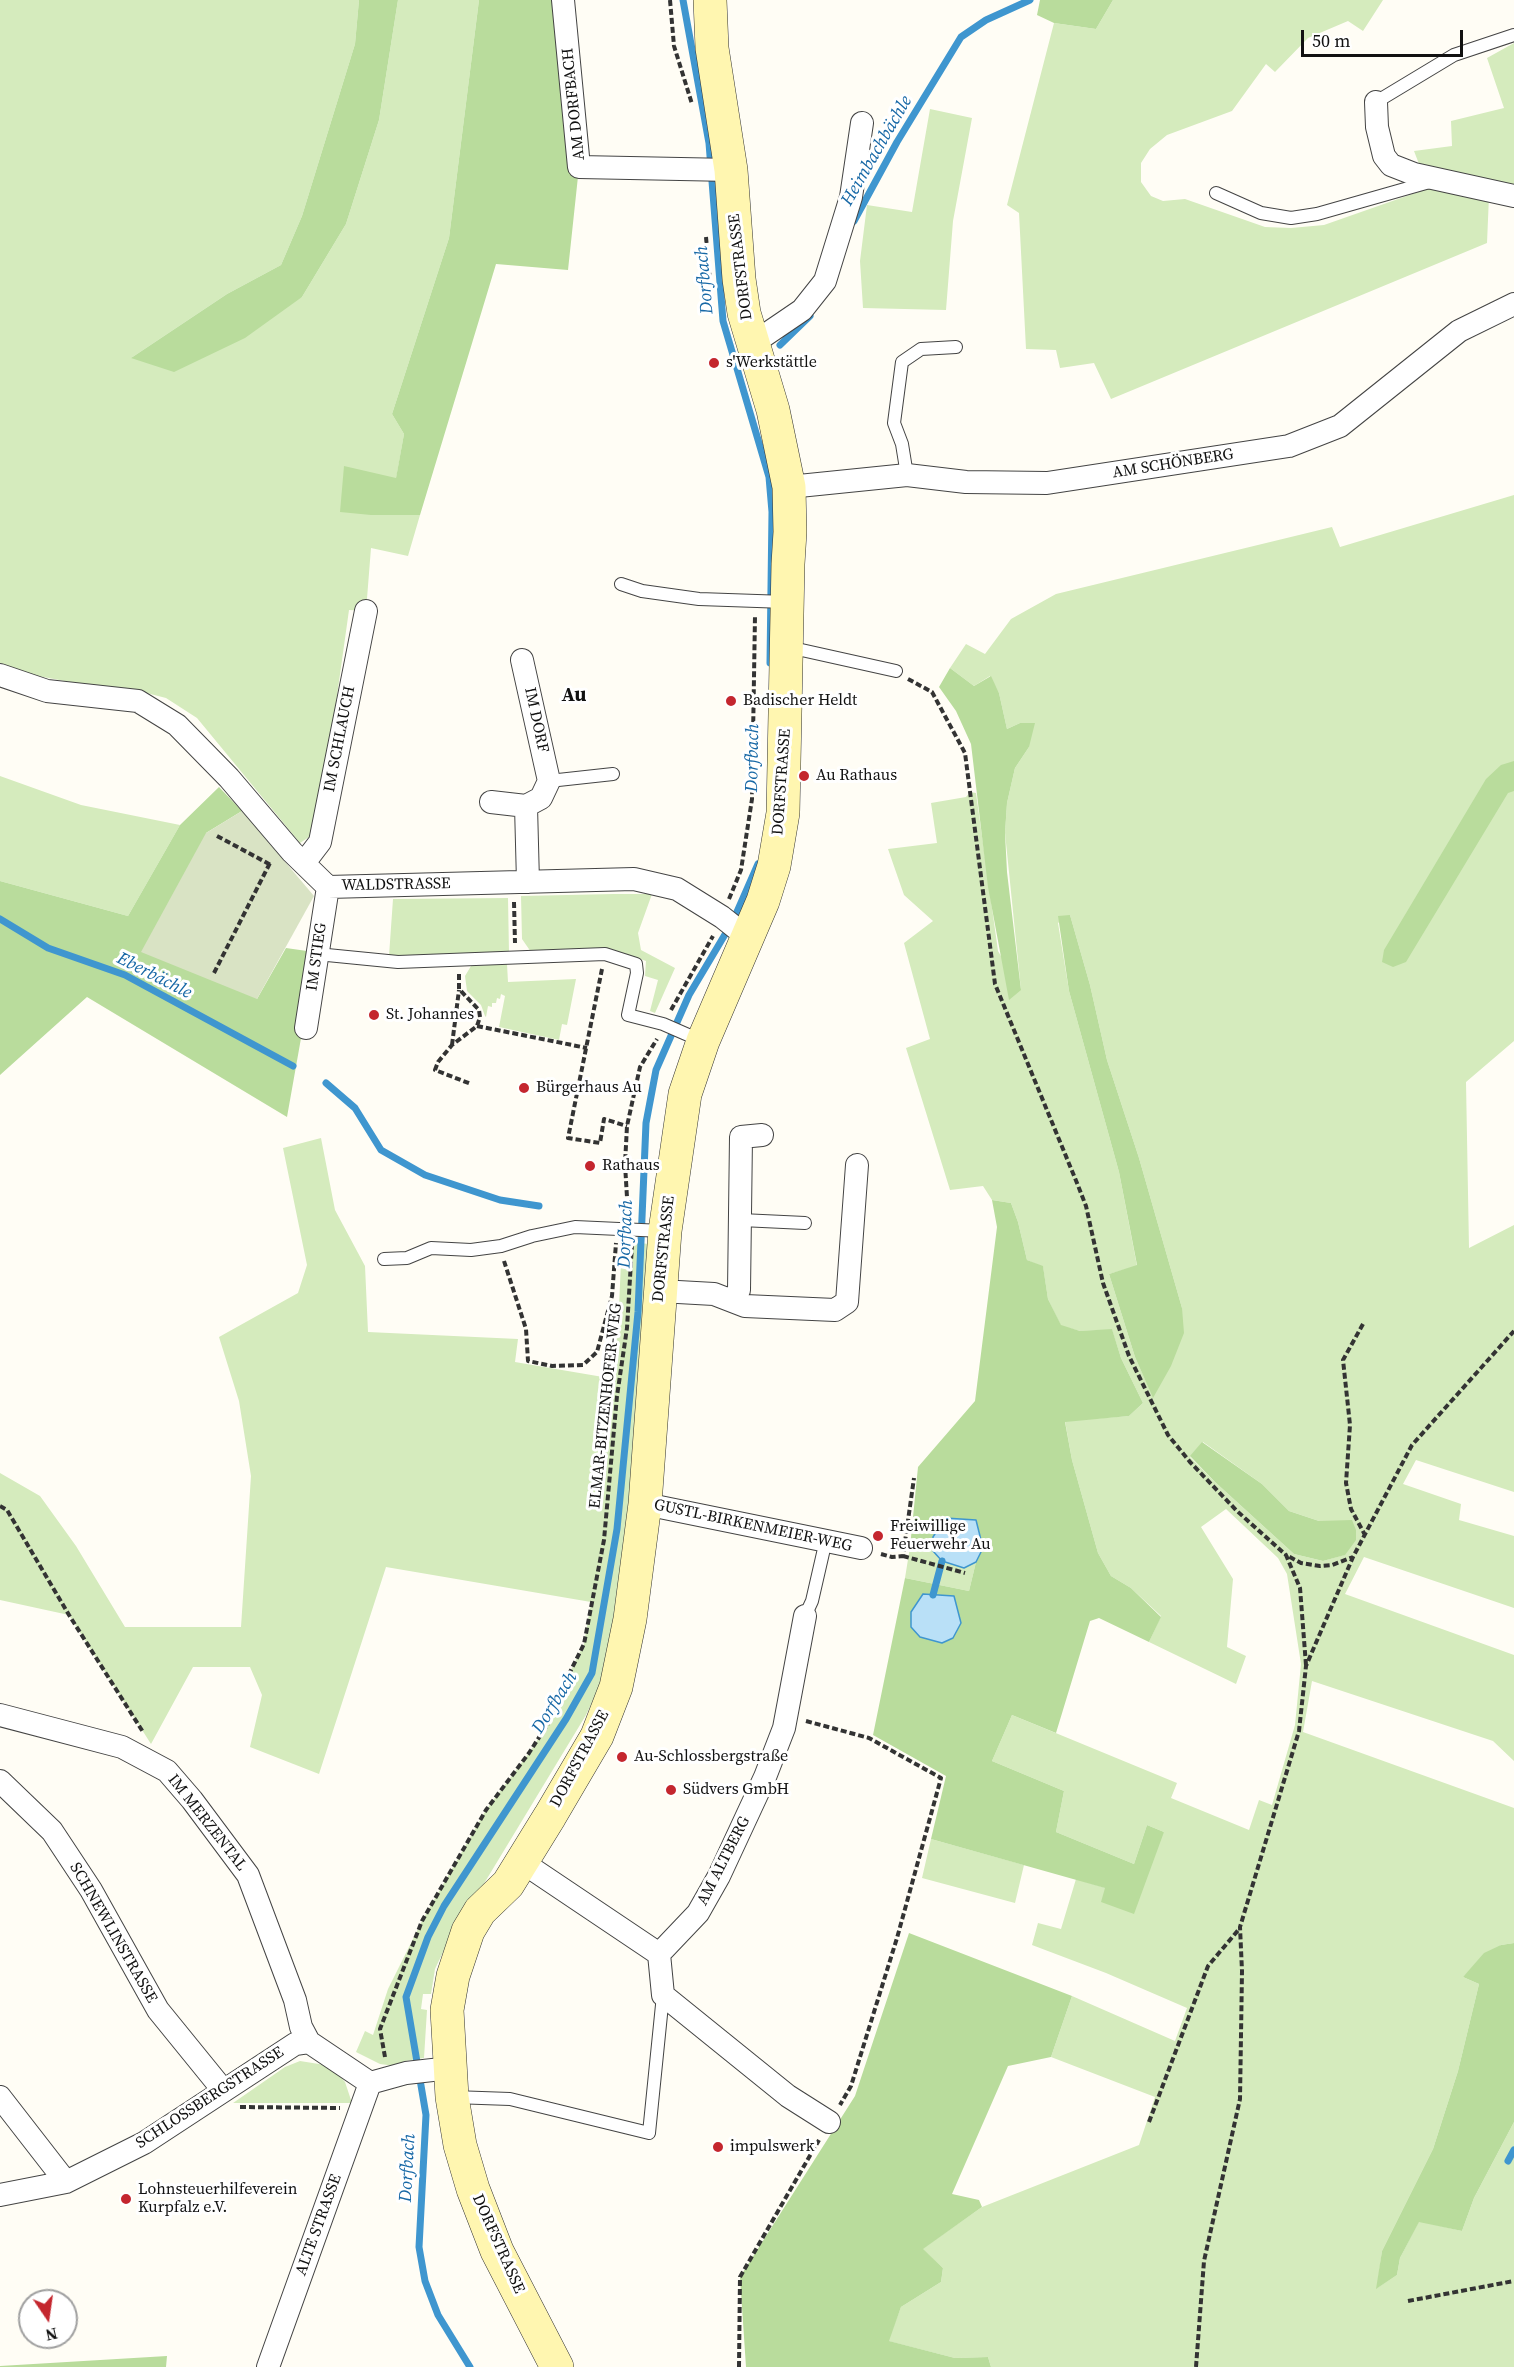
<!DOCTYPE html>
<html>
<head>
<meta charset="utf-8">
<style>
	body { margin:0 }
	#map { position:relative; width:1514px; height:2367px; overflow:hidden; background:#fffdf5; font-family:"Source Serif 4",serif }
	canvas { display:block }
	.north { position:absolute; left:18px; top:2289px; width:60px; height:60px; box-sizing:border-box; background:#fff; border:2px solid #a0a0a0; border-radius:50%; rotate:167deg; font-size:16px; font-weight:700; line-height:24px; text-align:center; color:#111 }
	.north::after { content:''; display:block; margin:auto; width:21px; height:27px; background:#c4262e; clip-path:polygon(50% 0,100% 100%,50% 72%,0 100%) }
	.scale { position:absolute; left:1301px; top:30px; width:162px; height:27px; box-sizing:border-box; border:3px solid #111; border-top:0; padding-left:8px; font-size:18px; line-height:21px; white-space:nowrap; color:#111; -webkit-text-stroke:4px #fff; paint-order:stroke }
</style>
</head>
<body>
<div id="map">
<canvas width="1514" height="2367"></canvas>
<div class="north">N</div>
<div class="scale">50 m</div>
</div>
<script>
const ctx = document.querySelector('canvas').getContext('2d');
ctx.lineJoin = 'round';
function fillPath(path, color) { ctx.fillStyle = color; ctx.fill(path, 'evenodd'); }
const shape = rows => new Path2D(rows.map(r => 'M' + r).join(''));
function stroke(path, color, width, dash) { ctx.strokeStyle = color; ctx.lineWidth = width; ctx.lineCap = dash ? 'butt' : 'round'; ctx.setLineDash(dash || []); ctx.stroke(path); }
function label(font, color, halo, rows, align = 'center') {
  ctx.font = font + ' "Source Serif 4",serif'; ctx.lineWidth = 6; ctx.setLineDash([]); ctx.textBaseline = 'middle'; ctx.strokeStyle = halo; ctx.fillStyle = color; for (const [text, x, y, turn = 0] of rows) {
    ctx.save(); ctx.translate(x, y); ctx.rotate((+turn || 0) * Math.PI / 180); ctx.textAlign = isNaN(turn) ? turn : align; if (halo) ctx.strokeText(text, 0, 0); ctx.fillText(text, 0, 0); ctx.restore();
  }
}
const green = shape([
	[0,0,359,0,355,44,302,216,281,265,227,294,131,358,302,297,346,224,379,120,398,0,479,0,449,238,392,414,404,434,396,479,344,467,371,515,420,515,408,556,371,548,366,611,349,610,318,831,300,843,197,718,166,698,131,689,70,682,22,673,0,663],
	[1113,0,1383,0,1363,31,1348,21,1308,38,1275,72,1266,64,1232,111,1167,135,1150,149,1141,163,1141,182,1151,196,1163,201,1185,199,1265,227,1291,228,1324,225,1438,185,1489,196,1487,243,1111,399,1094,363,1060,368,1056,350,1026,349,1019,213,1007,205,1054,23,1096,29],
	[1514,43,1514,186,1419,164,1414,151,1452,146,1451,121,1504,108,1487,58],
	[930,109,972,118,953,221,946,310,863,308,860,261,867,205,912,212],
	[1514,495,1514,1041,1466,1082,1469,1248,1514,1225,1514,1492,1416,1460,1403,1484,1461,1504,1459,1520,1514,1536,1514,1608,1364,1557,1345,1594,1514,1655,1514,1761,1493,1741,1312,1681,1303,1732,1514,1808,1514,1943,1501,1945,1463,1977,1479,1984,1458,2071,1433,2149,1382,2251,1377,2288,1397,2275,1400,2258,1419,2221,1462,2231,1474,2198,1514,2122,1514,2367,991,2367,988,2357,955,2358,888,2341,901,2307,941,2282,943,2268,922,2249,982,2207,1139,2145,1155,2097,1051,2057,1072,1996,1175,2041,1187,2008,1106,1973,1032,1945,1038,1923,1061,1929,1076,1879,1106,1888,1102,1902,1164,1832,1147,1825,1134,1864,1056,1832,1064,1791,992,1761,1012,1715,1177,1783,1171,1798,1249,1830,1259,1800,1272,1805,1295,1725,1301,1664,1287,1574,1278,1558,1226,1509,1201,1527,1233,1579,1227,1647,1246,1656,1236,1684,1149,1642,1161,1616,1131,1588,1111,1576,1098,1553,1072,1460,1065,1421,1129,1416,1143,1403,1121,1358,1112,1330,1080,1331,1061,1326,1048,1299,1043,1267,1027,1260,1018,1222,1011,1203,992,1200,983,1186,950,1190,906,1048,930,1039,904,943,933,921,904,895,888,849,937,843,931,803,966,797,970,792,976,793,998,951,1021,990,1005,833,1007,803,1015,768,1029,747,1020,723,1007,729,999,693,990,676,974,686,950,668,966,644,985,654,1011,619,1056,594,1332,527,1340,547],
	[1070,915,1090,985,1107,1060,1139,1158,1182,1308,1153,1397,1135,1357,1109,1274,1137,1266,1119,1172,1069,991,1058,923],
	[1203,1442,1262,1484,1289,1511,1319,1521,1352,1521,1344,1555,1323,1561,1294,1554,1215,1482,1190,1457],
	[0,776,81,805,180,825,128,916,0,881],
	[614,894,652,894,638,933,641,950,675,968,655,1013,650,1011,658,980,645,976,646,961,608,948,531,952,522,939,521,896],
	[508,898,509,953,389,956,393,899],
	[507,964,508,982,576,979,567,1025,562,1024,559,1040,499,1027,505,996,501,994,500,999,497,998,496,1003,492,1003,492,1007,488,1006,486,1017,485,1016,481,1005,467,991,465,976,471,966],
	[321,1138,335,1210,365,1266,368,1332,518,1339,515,1362,603,1377,619,1306,622,1241,649,1244,630,1502,618,1599,601,1683,586,1715,445,1948,435,1969,431,1994,423,1994,421,2009,427,2010,424,2058,405,2061,395,2066,380,2064,356,2052,365,2031,373,2035,388,1989,422,1921,486,1810,529,1753,551,1719,568,1676,584,1644,591,1602,386,1567,319,1774,250,1747,262,1695,250,1667,193,1667,151,1744,69,1615,0,1600,0,1473,40,1496,76,1546,125,1627,241,1627,251,1476,239,1401,219,1337,298,1293,307,1265,283,1148],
	[933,1546,934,1551,964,1568,976,1562,969,1591,905,1578,910,1547],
	[931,1839,1024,1865,1015,1903,922,1878],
	[300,2061,325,2065,337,2073,345,2082,352,2103,233,2103,285,2067]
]);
const forest = shape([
	[359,0,398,0,379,120,346,224,302,297,245,338,174,372,131,358,227,294,281,265,302,216,355,44],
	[479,0,563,0,579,167,568,270,496,264,420,515,371,515,340,512,344,466,396,478,404,434,392,414,449,238],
	[1040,0,1113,0,1096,29,1054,23,1037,15],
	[950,668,974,686,991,676,999,693,1007,729,1020,723,1035,723,1029,747,1015,768,1007,803,1005,833,1007,872,1021,990,1009,1000,988,887,971,744,956,711,939,687],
	[1514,761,1514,791,1508,793,1406,962,1393,967,1382,962,1384,950,1486,779,1501,765],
	[219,787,242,811,206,833,257,999,286,948,307,951,303,1027,287,1117,87,997,0,1075,0,881,128,916,180,825],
	[1070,915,1090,985,1107,1060,1139,1158,1182,1308,1184,1333,1171,1366,1153,1398,1135,1357,1109,1274,1137,1265,1119,1172,1069,991,1058,916],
	[992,1200,1011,1203,1018,1222,1027,1260,1043,1266,1048,1299,1061,1325,1080,1331,1112,1329,1121,1358,1143,1403,1129,1416,1065,1422,1072,1460,1098,1553,1111,1576,1131,1588,1161,1617,1149,1642,1099,1618,1090,1621,1056,1733,1012,1715,992,1761,1064,1791,1056,1832,1134,1864,1147,1825,1164,1832,1134,1914,1101,1902,1105,1888,931,1839,946,1776,873,1735,905,1578,969,1591,976,1562,983,1548,933,1537,933,1546,910,1547,918,1467,975,1401,997,1227],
	[923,1594,953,1596,911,1612],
	[1202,1442,1262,1484,1289,1511,1319,1521,1352,1520,1356,1530,1356,1540,1345,1555,1323,1561,1294,1554,1215,1482,1190,1456],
	[909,1933,1072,1996,1051,2057,1008,2066,952,2194,979,2200,982,2207,923,2249,943,2268,941,2282,901,2307,889,2341,955,2358,988,2357,991,2367,746,2367,740,2277,855,2096],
	[1514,1943,1514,2122,1474,2198,1462,2231,1419,2222,1400,2258,1397,2275,1376,2289,1382,2251,1433,2149,1458,2071,1479,1984,1463,1977,1484,1953,1501,1945],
	[167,2356,166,2367,0,2367,0,2366]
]);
const cemetery = shape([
	[242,811,314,896,257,999,141,952,206,833]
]);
const water = shape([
	[945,1518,976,1520,983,1548,976,1562,964,1568,942,1561,933,1551,933,1537,945,1518],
	[923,1594,954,1596,961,1623,953,1638,942,1643,920,1637,911,1627,911,1612,923,1594]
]);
const stream = shape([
	[683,0,709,143,723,321,769,477,772,512,770,663],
	[854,221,897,142,961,37,986,20,1030,0],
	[780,345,810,316],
	[0,919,48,948,125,975,293,1066],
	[326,1083,355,1108,381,1150,425,1175,500,1200,539,1206],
	[933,1595,942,1561],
	[1508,2161,1514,2150],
	[470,2367,438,2315,425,2281,419,2247,426,2115,406,1997,428,1937,444,1906,566,1719,592,1673,617,1529,638,1312,646,1123,656,1070,689,995,733,921,758,864]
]);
const path = shape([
	[670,0,674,46,692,104],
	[706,237,711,292],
	[908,679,932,692,965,753,995,984,1077,1183,1086,1206,1103,1283,1129,1356,1168,1435,1190,1462,1237,1511,1286,1555],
	[217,836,271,865],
	[729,899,741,870,752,799,755,616],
	[514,902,515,943],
	[602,969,568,1138,600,1143,604,1119,627,1126],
	[214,973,271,861],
	[459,974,459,989,479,1010,480,1017,477,1026,452,1045,438,1062,435,1070,471,1084],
	[671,1010,713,936],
	[477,1026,587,1048],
	[452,1045,459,990],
	[628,1214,625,1164,627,1126,640,1067,657,1039],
	[504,1261,526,1329,528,1361,552,1366,583,1365,597,1352,612,1296,616,1243],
	[1363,1324,1343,1360,1350,1425,1346,1483,1351,1509,1365,1535],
	[0,1506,7,1510,69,1615,143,1732],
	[881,1554,892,1557,903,1556,914,1478],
	[903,1556,965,1573],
	[1306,1665,1300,1588,1286,1555,1301,1563,1320,1566,1332,1565,1353,1557],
	[806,1721,869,1738,941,1778,897,1938,851,2086,840,2105],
	[385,2057,380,2029,422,1921,486,1810,529,1753,551,1719,568,1676,584,1644,604,1540,617,1396,627,1328,632,1245],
	[240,2107,340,2108],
	[1149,2122,1208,1966,1240,1928],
	[1408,2301,1514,2281],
	[739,2367,740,2277,819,2140],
	[1196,2367,1204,2261,1240,2099,1242,1971,1240,1927,1299,1731,1306,1666,1353,1557,1412,1445,1514,1331]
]);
const service = shape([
	[1376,102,1454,55,1514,35],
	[1216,193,1261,213,1291,218,1317,214,1433,181],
	[907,475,902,444,894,423,902,362,921,349,956,347],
	[621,584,642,591,699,599,786,602],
	[788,647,896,671],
	[549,781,613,774],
	[317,954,398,962,605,954,636,964,637,973,628,1015,663,1024,702,1041],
	[741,1220,805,1223],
	[384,1259,407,1258,431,1248,471,1250,501,1246,532,1236,575,1227,663,1231],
	[805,1616,812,1601,826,1540],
	[453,2097,510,2099,649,2133,663,1995]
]);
const minor = shape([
	[563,0,579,167,731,170],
	[1376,102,1377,127,1384,156,1391,165,1414,174,1514,196],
	[752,344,802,310,825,281,851,197,862,123],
	[789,487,907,475,966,482,1047,483,1289,446,1340,426,1459,331,1514,304],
	[522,660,549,781,541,798,526,806,528,882],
	[0,675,47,691,138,701,177,725,229,778,292,852,328,887,634,879,677,889,722,917,747,937],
	[491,802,526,806],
	[304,863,320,842,366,611],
	[306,1028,328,887],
	[660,1291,714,1294,745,1306,835,1310,847,1302,857,1165],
	[732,1301,739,1290,741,1137,762,1135],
	[645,1504,861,1548],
	[0,1715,122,1747,167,1771,192,1800,248,1875,295,2000,301,2027,309,2042],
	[0,1781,52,1831,91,1890,158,2010,223,2090],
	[522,1862,659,1954,663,1995,788,2096,829,2122],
	[659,1954,698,1913,719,1876,765,1777,784,1728,805,1616],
	[370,2083,406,2073,450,2068],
	[0,2097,66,2182],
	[0,2195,66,2182,144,2143,295,2044,309,2042,370,2083],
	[268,2367,370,2083]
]);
const secondary = shape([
	[557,2367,497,2251,473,2189,460,2145,452,2097,447,2010,453,1976,468,1931,480,1911,508,1884,550,1816,597,1736,616,1687,630,1619,645,1504,665,1231,685,1094,703,1041,763,901,774,866,783,813,788,564,790,532,789,487,773,410,744,313,739,279,731,170,712,48,710,0]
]);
const markers = [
	[714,363,6,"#c4262e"],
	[731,701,6,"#c4262e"],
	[804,776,6,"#c4262e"],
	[374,1015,6,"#c4262e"],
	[524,1088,6,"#c4262e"],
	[590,1166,6,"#c4262e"],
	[878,1536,6,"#c4262e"],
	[622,1757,6,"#c4262e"],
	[671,1790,6,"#c4262e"],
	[718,2147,6,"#c4262e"],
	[126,2199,6,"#c4262e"]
];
const streetNames = [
	["AM DORFBACH",574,104,-96],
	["DORFSTRASSE",741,267,-97],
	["AM SCHÖNBERG",1173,464,-9],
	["IM DORF",536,720,78],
	["IM SCHLAUCH",340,739,-79],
	["DORFSTRASSE",782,782,-86],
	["WALDSTRASSE",396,885,-1],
	["IM STIEG",317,957,-82],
	["DORFSTRASSE",664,1249,-84],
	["ELMAR-BITZENHOFER-WEG",606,1406,-84],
	["GUSTL-BIRKENMEIER-WEG",753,1526,12],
	["DORFSTRASSE",580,1759,-62],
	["IM MERZENTAL",207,1823,52],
	["AM ALTBERG",724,1861,-63],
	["SCHNEWLINSTRASSE",113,1933,60],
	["SCHLOSSBERGSTRASSE",210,2098,-33],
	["ALTE STRASSE",319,2225,-70],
	["DORFSTRASSE",498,2244,66]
];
const poiNames = [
	["s'Werkstättle",726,363],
	["Badischer Heldt",743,701],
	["Au Rathaus",816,776],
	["St. Johannes",386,1015],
	["Bürgerhaus Au",536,1088],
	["Rathaus",602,1166],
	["Freiwillige",890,1527],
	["Feuerwehr Au",890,1545],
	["Au-Schlossbergstraße",634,1757],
	["Südvers GmbH",683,1790],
	["impulswerk",730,2147],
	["Lohnsteuerhilfeverein",138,2190],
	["Kurpfalz e.V.",138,2208]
];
const waterNames = [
	["Heimbachbächle",877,151,-60],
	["Dorfbach",705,280,-95],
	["Dorfbach",753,758,-89],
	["Eberbächle",154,976,27],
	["Dorfbach",626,1234,-88],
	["Dorfbach",555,1703,-58],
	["Dorfbach",408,2168,-87]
];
const quarterNames = [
	["Au",574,696]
];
fillPath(green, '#d5ebbd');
fillPath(forest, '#b9dc9c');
fillPath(cemetery, '#d9e3c4');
fillPath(water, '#b9e0f7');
stroke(water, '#3f96cf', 1.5);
stroke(stream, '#3f96cf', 7);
stroke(service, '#444', 14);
stroke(minor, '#444', 24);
stroke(secondary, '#333', 34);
stroke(path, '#333', 4, [6, 3]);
stroke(service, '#fff', 12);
stroke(minor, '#fff', 22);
stroke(secondary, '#fff6b0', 33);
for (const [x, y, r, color] of markers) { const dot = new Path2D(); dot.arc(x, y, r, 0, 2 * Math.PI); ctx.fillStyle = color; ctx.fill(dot); stroke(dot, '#fff', 2); }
label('16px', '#111', '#fff', streetNames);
label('16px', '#111', '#fff', poiNames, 'left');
label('italic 18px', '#1768a6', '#fff', waterNames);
label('bold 20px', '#111', '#fff', quarterNames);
</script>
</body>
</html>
